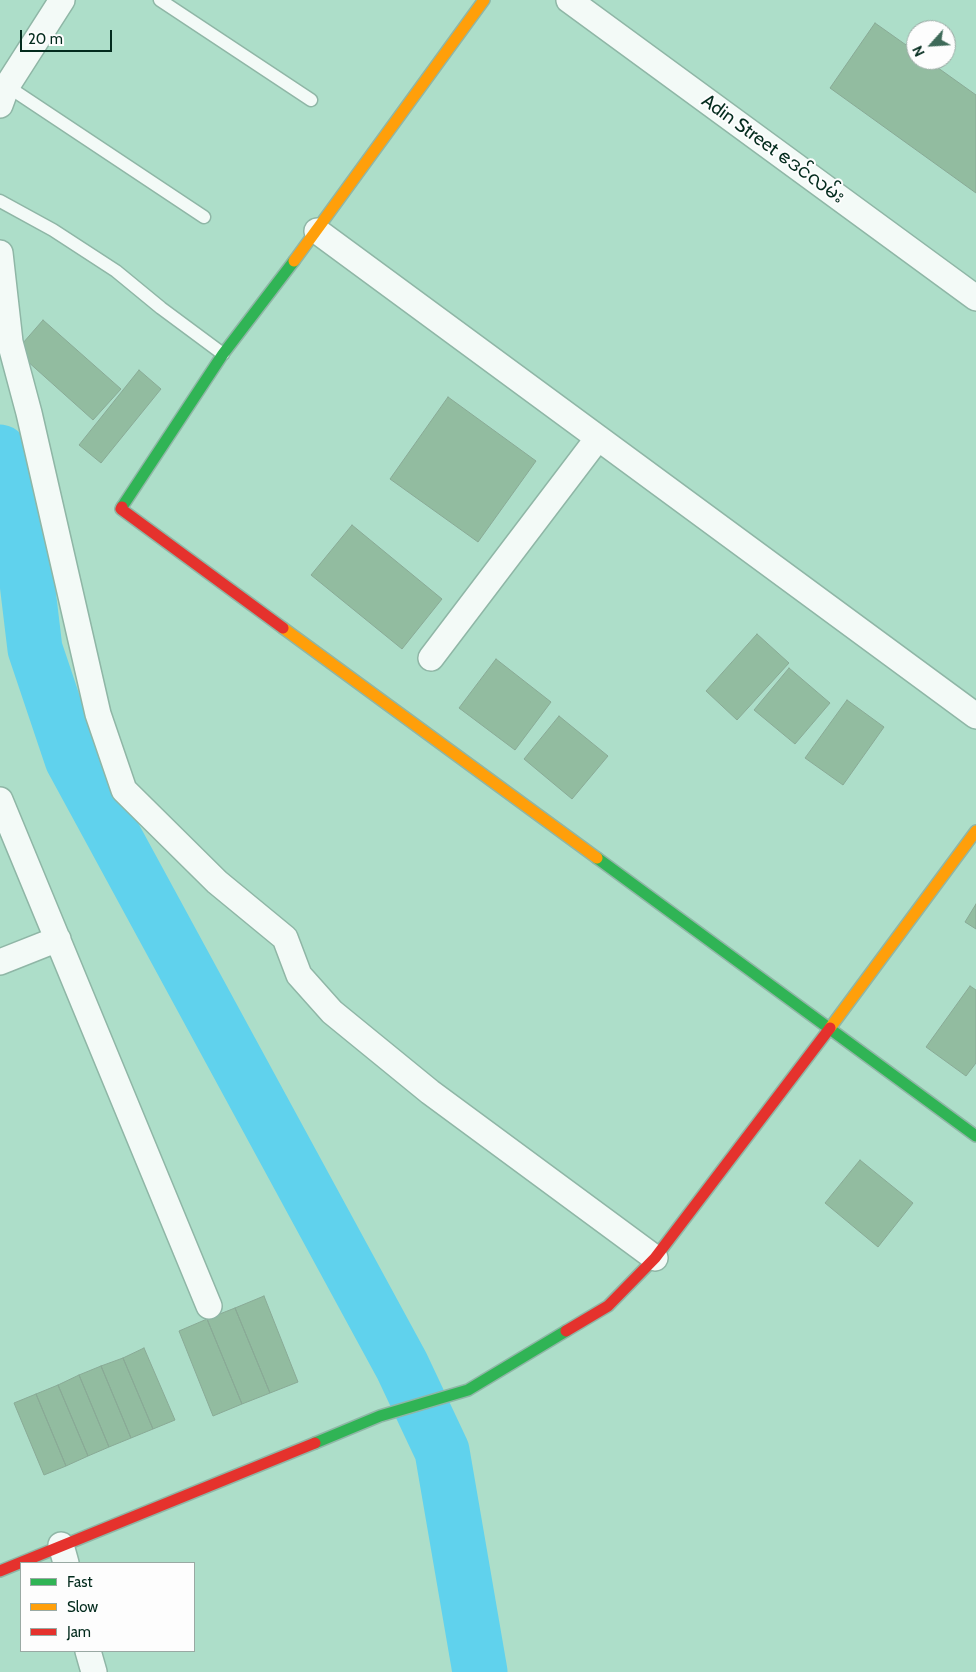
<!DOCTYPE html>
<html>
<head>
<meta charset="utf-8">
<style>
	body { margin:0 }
	#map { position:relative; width:976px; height:1672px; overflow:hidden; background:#addec9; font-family:Cabin,sans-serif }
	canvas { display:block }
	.legend { position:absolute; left:20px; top:1562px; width:175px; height:90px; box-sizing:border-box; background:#fdfdfd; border:1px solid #99a9a3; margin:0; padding:6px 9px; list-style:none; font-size:15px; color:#032b1d }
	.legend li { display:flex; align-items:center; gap:10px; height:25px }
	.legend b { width:25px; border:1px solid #99a9a3 }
	.north { position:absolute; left:906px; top:20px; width:50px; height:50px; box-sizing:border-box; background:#fdfdfd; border:1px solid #99a9a3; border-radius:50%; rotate:244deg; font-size:14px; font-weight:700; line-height:20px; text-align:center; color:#032b1d }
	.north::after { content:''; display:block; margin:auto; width:18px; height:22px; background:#3e6a59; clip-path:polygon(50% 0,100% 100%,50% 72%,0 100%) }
	.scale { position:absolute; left:20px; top:30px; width:92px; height:22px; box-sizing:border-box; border:2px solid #032b1d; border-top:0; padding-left:6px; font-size:15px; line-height:18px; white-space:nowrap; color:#032b1d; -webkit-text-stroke:4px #fdfdfd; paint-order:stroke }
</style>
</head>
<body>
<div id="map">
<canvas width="976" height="1672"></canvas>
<ul class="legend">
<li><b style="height:6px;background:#30b455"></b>Fast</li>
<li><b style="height:6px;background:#ff9f0a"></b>Slow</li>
<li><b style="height:6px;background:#e5322d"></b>Jam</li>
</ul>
<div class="north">N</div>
<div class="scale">20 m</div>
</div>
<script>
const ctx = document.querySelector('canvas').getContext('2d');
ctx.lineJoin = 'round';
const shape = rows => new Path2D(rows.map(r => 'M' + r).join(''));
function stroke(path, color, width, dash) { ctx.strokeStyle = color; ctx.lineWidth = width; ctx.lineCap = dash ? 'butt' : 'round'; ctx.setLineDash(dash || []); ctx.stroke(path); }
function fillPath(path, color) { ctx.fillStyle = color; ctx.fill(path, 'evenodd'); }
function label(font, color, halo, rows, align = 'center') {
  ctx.font = font + ' Cabin,"Noto Sans Myanmar",sans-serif'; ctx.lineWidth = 4; ctx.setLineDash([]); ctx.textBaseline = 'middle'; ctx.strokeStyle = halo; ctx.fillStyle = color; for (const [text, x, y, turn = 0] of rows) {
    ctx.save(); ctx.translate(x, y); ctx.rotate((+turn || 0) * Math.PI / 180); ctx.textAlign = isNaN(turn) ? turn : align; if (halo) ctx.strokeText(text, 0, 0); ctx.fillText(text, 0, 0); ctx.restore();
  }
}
const river = shape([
	[0,452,20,524,35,649,72,759,402,1366,442,1451,480,1672]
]);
const building = shape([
	[875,23,916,52,916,60,927,60,976,95,976,193,830,88,875,23],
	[43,320,121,389,93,420,16,351,43,320],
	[139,370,161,389,101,463,79,445,139,370],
	[448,397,536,461,478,542,390,479,448,397],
	[352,525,442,599,402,649,311,575,352,525],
	[757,634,789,663,737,720,706,691,757,634],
	[496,659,551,702,515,750,459,708,496,659],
	[789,668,830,703,795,744,754,710,789,668],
	[847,700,884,727,843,785,805,758,847,700],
	[559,716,608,756,572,799,524,759,559,716],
	[976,904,976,929,965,922,976,904],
	[970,986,976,990,976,1063,966,1076,926,1047,970,986],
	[860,1160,913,1203,878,1247,825,1203,860,1160],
	[264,1296,298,1382,270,1393,235,1308,264,1296],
	[235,1308,270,1393,242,1404,207,1319,235,1308],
	[207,1319,242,1404,213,1416,179,1331,207,1319],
	[144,1348,175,1420,153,1429,123,1358,144,1348],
	[123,1358,153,1429,131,1438,101,1366,123,1358],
	[101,1366,131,1438,109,1447,79,1375,101,1366],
	[79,1375,109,1447,88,1456,58,1385,79,1375],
	[58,1385,88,1456,66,1466,36,1394,58,1385],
	[36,1394,66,1466,44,1475,14,1403,36,1394]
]);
const lane = shape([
	[160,0,311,100],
	[7,86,204,217],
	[0,201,53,230,116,271,161,308,223,354]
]);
const street = shape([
	[569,0,976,298],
	[0,105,7,86,62,0],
	[317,231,976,716],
	[0,253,10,342,29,413,98,714,124,790,217,882,285,938,299,975,332,1012,430,1092,655,1258],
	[431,658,598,438],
	[0,800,209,1306],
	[0,962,58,939],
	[61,1545,66,1563],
	[88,1651,94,1672]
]);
const fast = shape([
	[122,507,223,354,294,261],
	[597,858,976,1136],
	[315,1443,380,1416,468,1390,566,1331]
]);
const slow = shape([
	[294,261,484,0],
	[283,628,597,858],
	[830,1028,976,831]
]);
const jam = shape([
	[122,507,121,509,283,628],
	[566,1331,608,1306,655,1258,830,1028],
	[0,1571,315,1443]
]);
const streetNames = [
	["Adin Street ဧဒင်လမ်း",773,149,36]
];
stroke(river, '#60d2ed', 55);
fillPath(building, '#92bca0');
stroke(building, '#89aa96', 1);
stroke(lane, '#8fb6a6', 15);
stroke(street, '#8fb6a6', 28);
stroke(fast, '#8fb6a6', 14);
stroke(slow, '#8fb6a6', 14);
stroke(jam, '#8fb6a6', 14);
stroke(lane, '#f3faf7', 12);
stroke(street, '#f3faf7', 25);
stroke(fast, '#30b455', 11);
stroke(slow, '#ff9f0a', 11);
stroke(jam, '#e5322d', 11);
label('19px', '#032b1d', '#fdfdfd', streetNames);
</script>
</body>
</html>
